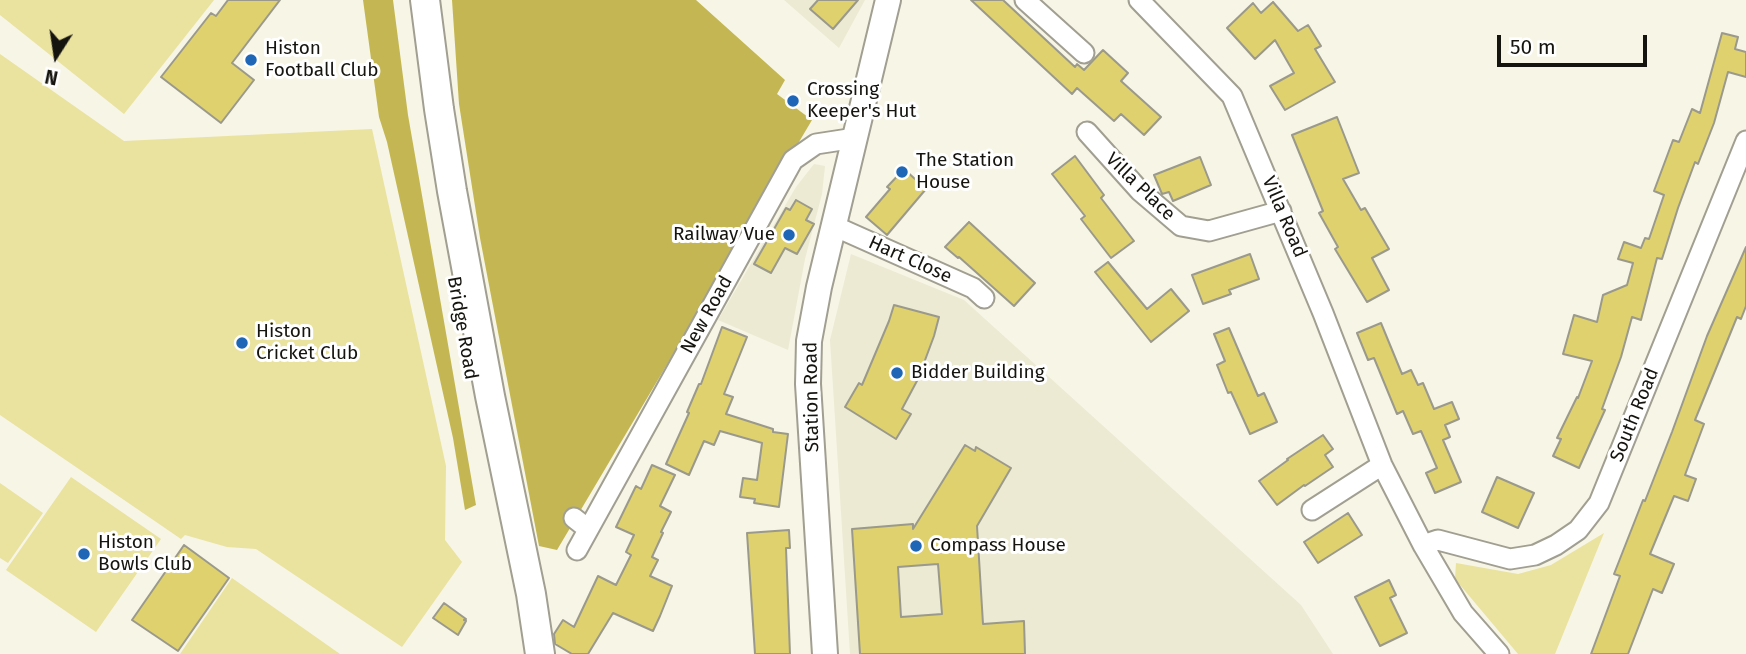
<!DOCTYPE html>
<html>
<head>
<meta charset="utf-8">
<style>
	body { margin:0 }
	#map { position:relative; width:1746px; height:654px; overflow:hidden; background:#f7f5e6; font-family:"Fira Sans",sans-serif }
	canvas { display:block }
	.north { position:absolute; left:21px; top:21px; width:70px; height:70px; -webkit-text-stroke:5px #fff; paint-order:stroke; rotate:192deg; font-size:19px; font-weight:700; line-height:28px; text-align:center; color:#15140f }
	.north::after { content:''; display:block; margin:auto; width:24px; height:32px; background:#15140f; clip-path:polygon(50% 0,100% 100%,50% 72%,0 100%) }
	.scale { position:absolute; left:1497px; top:35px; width:150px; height:32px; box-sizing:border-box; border:4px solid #15140f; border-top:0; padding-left:9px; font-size:21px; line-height:24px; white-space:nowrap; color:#15140f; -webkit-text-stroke:5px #fff; paint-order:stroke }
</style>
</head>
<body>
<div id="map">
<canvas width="1746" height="654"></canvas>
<div class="north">N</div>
<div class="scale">50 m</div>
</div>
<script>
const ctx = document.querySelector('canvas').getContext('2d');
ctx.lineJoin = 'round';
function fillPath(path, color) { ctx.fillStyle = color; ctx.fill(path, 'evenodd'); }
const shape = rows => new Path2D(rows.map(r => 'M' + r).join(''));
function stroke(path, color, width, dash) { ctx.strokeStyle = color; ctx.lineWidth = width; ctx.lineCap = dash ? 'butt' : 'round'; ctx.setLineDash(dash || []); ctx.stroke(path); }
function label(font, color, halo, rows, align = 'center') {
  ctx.font = font + ' "Fira Sans",sans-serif'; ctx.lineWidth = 6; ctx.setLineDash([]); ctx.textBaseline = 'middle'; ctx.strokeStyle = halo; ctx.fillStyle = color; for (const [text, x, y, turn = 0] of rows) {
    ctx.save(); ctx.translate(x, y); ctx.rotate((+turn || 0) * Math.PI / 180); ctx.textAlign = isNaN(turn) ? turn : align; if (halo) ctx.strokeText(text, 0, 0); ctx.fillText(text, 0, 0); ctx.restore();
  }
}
const built = shape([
	[784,0,865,0,839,48],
	[814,164,825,166,822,194,805,259,788,350,718,320,796,187],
	[851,254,964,300,1301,605,1333,654,850,654,830,340]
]);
const green = shape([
	[0,0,214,0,124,114,0,15],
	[0,54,124,141,372,129,446,466,445,540,462,562,402,647,256,549,227,547,185,535,181,539,0,415],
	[71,477,161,539,96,632,6,570],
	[0,483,43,513,8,563,0,558],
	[1604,533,1555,654,1518,654,1455,579,1456,563,1518,574,1551,565],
	[232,578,340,654,180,654]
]);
const forest = shape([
	[363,0,393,0,408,115,476,505,465,510,453,438,387,142,379,117],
	[452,0,696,0,785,80,777,94,812,120,557,550,539,546,480,238,459,104]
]);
const building = shape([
	[228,0,280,0,232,63,254,80,221,123,161,77,211,13,216,16,228,0],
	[818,0,858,0,833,29,810,9,818,0],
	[971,0,1003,0,1075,67,1077,64,1084,70,1103,50,1128,73,1121,81,1161,117,1144,135,1121,114,1114,121,1077,88,1072,94,971,0],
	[1273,2,1298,31,1308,25,1321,46,1315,49,1335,82,1285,110,1270,86,1294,73,1275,40,1255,59,1227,28,1253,3,1261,13,1273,2],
	[1722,33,1738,37,1735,49,1746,52,1746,77,1728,72,1714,123,1698,164,1695,162,1678,208,1662,259,1657,258,1641,320,1632,317,1621,357,1602,409,1605,410,1579,468,1553,456,1561,439,1557,438,1577,397,1578,398,1592,361,1563,354,1574,315,1597,322,1603,295,1627,285,1633,263,1618,259,1624,242,1641,248,1645,238,1649,239,1664,195,1654,191,1673,140,1679,142,1692,109,1700,113,1722,33],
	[1337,117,1359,173,1343,179,1361,210,1365,208,1389,249,1372,258,1389,290,1367,302,1335,249,1338,247,1319,213,1323,211,1292,135,1337,117],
	[1075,156,1104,195,1101,198,1134,241,1111,258,1081,219,1085,216,1052,174,1075,156],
	[1200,157,1211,185,1173,201,1169,192,1162,194,1154,175,1200,157],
	[904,169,926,189,887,235,866,217,890,189,887,187,904,169],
	[796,200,812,209,806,220,814,224,797,254,785,248,771,273,754,264,786,208,790,210,796,200],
	[969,222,1035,283,1014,306,959,257,958,258,945,247,969,222],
	[1746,247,1746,306,1741,319,1737,317,1695,420,1704,424,1685,475,1696,479,1688,501,1674,496,1650,554,1674,564,1662,593,1653,589,1628,654,1591,654,1620,576,1614,574,1643,500,1645,501,1672,432,1707,336,1746,247],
	[1250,254,1259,279,1229,290,1231,294,1203,304,1192,275,1250,254],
	[1108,262,1147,309,1171,289,1189,311,1151,342,1095,272,1108,262],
	[894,305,939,317,934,336,918,379,902,409,911,414,896,439,845,407,859,383,862,385,889,321,894,305],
	[1381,323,1402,374,1411,370,1418,385,1423,383,1434,409,1452,402,1459,419,1445,425,1450,437,1443,440,1461,482,1435,493,1426,473,1437,468,1421,431,1413,434,1403,411,1397,414,1374,358,1368,360,1357,333,1381,323],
	[722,327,747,337,724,394,733,397,726,414,773,429,773,432,788,434,779,507,754,503,755,499,740,497,743,478,757,480,762,443,720,431,714,445,704,441,689,475,666,464,689,413,687,412,699,384,701,384,722,327],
	[1229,328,1258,396,1264,393,1277,422,1250,434,1231,392,1228,393,1217,365,1225,361,1214,334,1229,328],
	[1323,435,1333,449,1325,455,1333,467,1305,486,1304,485,1277,505,1259,481,1288,460,1287,459,1323,435],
	[965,445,975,451,976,447,1011,468,977,526,983,624,1024,621,1025,654,860,654,852,529,913,524,913,529,965,445],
	[938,564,942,614,901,617,898,567,938,564],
	[652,465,675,475,660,506,671,512,661,532,663,533,652,557,658,560,650,576,672,586,660,616,653,631,613,613,588,654,572,654,555,644,554,634,563,620,574,627,598,576,616,585,631,555,626,552,634,535,616,527,636,486,641,489,652,465],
	[1497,477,1534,493,1518,528,1482,512,1497,477],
	[1348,513,1362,535,1318,563,1304,542,1348,513],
	[789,530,790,548,786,548,790,654,755,654,747,533,789,530],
	[184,545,229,578,178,651,132,620,184,545],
	[1389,580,1396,595,1390,598,1407,633,1380,646,1355,597,1389,580],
	[444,603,466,619,464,620,466,621,458,635,433,618,444,603]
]);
const minor = shape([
	[1025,0,1084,53],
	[1139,0,1232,96,1323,313,1382,465,1423,545,1463,613,1499,654],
	[1087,132,1140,191,1181,226,1209,231,1281,211],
	[834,226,973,288,984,298],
	[1312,510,1382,465],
	[574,518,588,529],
	[1423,545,1438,540,1510,559,1535,555,1556,545,1578,530,1599,503,1746,141],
	[577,550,793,160,816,144,855,138]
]);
const tertiary = shape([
	[825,654,808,384,809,341,819,287,888,0]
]);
const secondary = shape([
	[425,0,439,109,452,191,490,396,531,594,540,654]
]);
const markers = [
	[251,60,7,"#1f66b6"],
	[793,101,7,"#1f66b6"],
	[902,172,7,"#1f66b6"],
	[789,235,7,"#1f66b6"],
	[242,343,7,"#1f66b6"],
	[897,373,7,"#1f66b6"],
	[916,546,7,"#1f66b6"],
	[84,554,7,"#1f66b6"]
];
const poiNames = [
	["Histon",265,49],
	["Football Club",265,71],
	["Crossing",807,90],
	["Keeper's Hut",807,112],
	["The Station",916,161],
	["House",916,183],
	["Railway Vue",775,235,"right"],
	["Histon",256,332],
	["Cricket Club",256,354],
	["Bidder Building",911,373],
	["Histon",98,543],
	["Bowls Club",98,565],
	["Compass House",930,546]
];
const streetNames = [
	["Villa Place",1140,187,44],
	["Villa Road",1284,217,67],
	["Hart Close",910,260,24],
	["New Road",707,315,-61],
	["Bridge Road",462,328,80],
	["Station Road",812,397,-91],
	["South Road",1635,415,-68]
];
fillPath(built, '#ecead3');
fillPath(green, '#eae29f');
fillPath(forest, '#c4b753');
fillPath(building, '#ded16e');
stroke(building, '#9a998b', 2);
stroke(minor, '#a19f91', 23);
stroke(tertiary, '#a19f91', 28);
stroke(secondary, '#a19f91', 32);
stroke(minor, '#fff', 19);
stroke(tertiary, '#fff', 24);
stroke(secondary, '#fff', 28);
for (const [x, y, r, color] of markers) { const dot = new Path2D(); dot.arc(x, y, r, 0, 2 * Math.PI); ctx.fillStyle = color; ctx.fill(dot); stroke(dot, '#fff', 2.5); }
label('19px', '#15140f', '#fff', poiNames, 'left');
label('19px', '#15140f', '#fff', streetNames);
</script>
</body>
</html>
